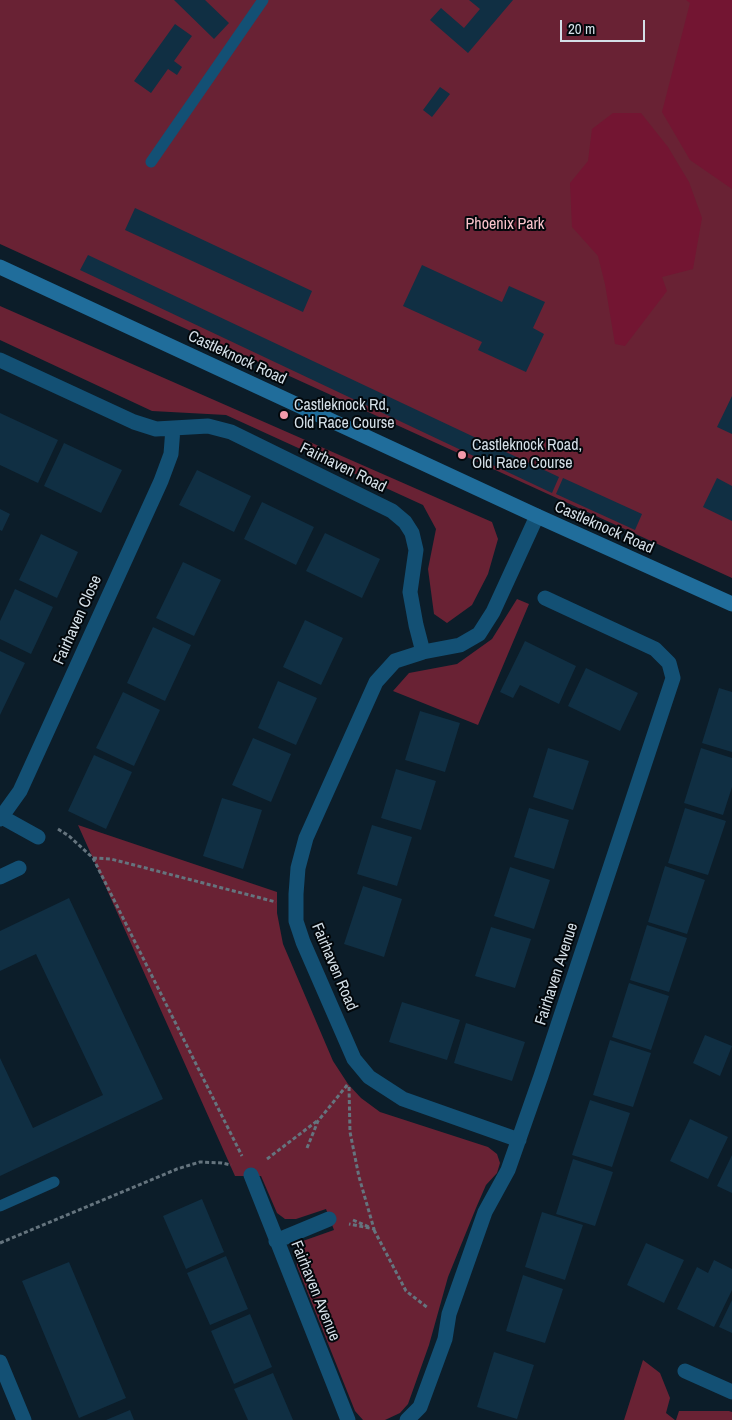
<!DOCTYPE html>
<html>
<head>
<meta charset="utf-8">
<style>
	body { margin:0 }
	#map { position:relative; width:732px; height:1420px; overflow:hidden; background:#0c1d29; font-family:"Archivo Narrow",sans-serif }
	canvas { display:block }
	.scale { position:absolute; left:560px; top:20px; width:85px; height:22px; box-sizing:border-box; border:2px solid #d4dfe7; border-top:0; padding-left:6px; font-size:15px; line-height:18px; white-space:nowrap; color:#d4dfe7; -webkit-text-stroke:4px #02070b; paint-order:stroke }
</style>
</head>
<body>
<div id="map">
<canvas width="732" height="1420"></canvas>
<div class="scale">20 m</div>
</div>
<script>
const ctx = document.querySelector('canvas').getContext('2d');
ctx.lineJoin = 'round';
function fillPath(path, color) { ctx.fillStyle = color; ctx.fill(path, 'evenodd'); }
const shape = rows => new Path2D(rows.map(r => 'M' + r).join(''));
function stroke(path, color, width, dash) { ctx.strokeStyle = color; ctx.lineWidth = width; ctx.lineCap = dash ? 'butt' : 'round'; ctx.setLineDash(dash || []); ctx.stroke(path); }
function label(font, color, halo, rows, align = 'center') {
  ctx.font = font + ' "Archivo Narrow",sans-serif'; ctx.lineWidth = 4; ctx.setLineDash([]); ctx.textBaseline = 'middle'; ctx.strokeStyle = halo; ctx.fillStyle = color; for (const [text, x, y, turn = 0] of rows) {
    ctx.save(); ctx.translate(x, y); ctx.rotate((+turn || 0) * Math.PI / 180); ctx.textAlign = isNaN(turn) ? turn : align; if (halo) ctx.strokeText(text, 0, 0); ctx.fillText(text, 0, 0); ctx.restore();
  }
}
const green = shape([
	[0,0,732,0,732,578,0,244],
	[0,306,492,522,498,539,488,574,472,605,447,623,434,614,428,569,436,529,423,505,226,415,152,411,0,340],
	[517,599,529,604,478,725,393,691,409,673,457,664,492,639],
	[78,825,277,892,277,913,283,944,333,1061,348,1084,361,1098,380,1112,488,1147,497,1154,500,1163,497,1173,486,1185,476,1208,448,1277,429,1345,408,1404,400,1413,385,1420,363,1420,355,1411,297,1266,296,1253,300,1242,334,1230,326,1209,296,1219,285,1219,277,1213,261,1176,235,1176],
	[643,1360,660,1373,670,1398,666,1413,675,1420,624,1420],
	[679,1411,729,1411,732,1412,732,1420,676,1420]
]);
const forest = shape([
	[686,0,732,0,732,189,690,160,662,112,690,3],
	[613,113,641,113,668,147,689,182,702,218,693,269,662,277,667,291,625,346,615,344,605,284,598,256,572,227,570,183,588,161,592,129]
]);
const building = shape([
	[174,0,205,0,229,23,214,39],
	[469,0,513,0,468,53,430,20,441,8,464,28,480,9],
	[175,24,192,36,174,61,182,67,177,75,168,69,151,93,134,81],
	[440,87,450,94,432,117,423,110],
	[135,208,312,291,303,312,125,230],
	[88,255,559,477,552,493,80,270],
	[422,265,502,302,509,286,545,302,533,328,544,334,526,372,478,350,482,342,403,306],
	[732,396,732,434,717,427],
	[0,413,58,440,38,483,0,465],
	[64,443,122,470,101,513,44,486],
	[197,470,251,496,234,532,179,505],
	[563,478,642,514,635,530,556,494],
	[717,478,732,486,732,521,703,507],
	[262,502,314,527,296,565,244,539],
	[0,509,10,514,2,531,0,530],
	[325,533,380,559,362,598,306,571],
	[41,534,78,552,57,598,19,580],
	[183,562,221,580,194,636,156,618],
	[15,589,53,607,31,654,0,639,0,621],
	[305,620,343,638,321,685,283,667],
	[153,627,191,645,165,701,127,683],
	[525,641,576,666,559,704,520,685,513,698,500,692],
	[0,651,25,663,0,715],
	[586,668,638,693,620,731,568,706],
	[278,681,317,698,296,745,258,728],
	[719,688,732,692,732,752,702,743],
	[123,692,160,710,134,766,96,748],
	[420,711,460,723,445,772,405,760],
	[253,738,291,754,271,802,232,785],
	[548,748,589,761,573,810,533,797],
	[701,748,732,758,732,787,723,815,684,803],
	[94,755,132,772,106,829,68,811],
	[396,769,436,781,421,830,381,818],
	[222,798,262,810,243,869,203,856],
	[529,808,569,820,554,869,514,857],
	[685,808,726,821,708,875,668,863],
	[372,825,412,837,397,886,357,874],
	[665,866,705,880,687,934,648,922],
	[510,867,550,880,534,929,494,916],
	[363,886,402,899,384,957,344,944],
	[69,898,163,1099,0,1176,0,1058,33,1128,103,1095,36,954,0,971,0,931],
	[647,925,687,938,669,992,630,980],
	[491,927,531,939,515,988,475,976],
	[629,983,669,996,651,1050,612,1037],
	[402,1002,460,1020,447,1060,389,1042],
	[466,1023,525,1042,512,1081,454,1063],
	[705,1035,732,1046,720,1076,693,1063],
	[610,1040,651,1053,633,1107,593,1095],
	[590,1100,630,1113,612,1167,572,1155],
	[690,1119,728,1137,708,1179,670,1161],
	[732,1155,732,1193,717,1186],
	[573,1159,613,1172,595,1226,556,1214],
	[202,1199,224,1252,186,1269,163,1216],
	[542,1212,583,1225,565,1280,525,1267],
	[646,1243,684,1260,664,1303,627,1285],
	[226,1256,248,1309,210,1325,187,1273],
	[714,1260,732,1269,732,1290,714,1327,677,1309,697,1267,708,1273],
	[69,1262,126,1398,79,1418,22,1281],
	[523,1275,563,1289,545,1343,506,1331],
	[732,1300,732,1333,719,1327],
	[250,1314,272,1367,234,1384,211,1331],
	[494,1352,534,1365,517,1419,477,1407],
	[273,1373,293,1420,248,1420,234,1389],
	[130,1410,134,1420,106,1420]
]);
const path = shape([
	[58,829,69,836,93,858,111,859,276,902],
	[93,858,242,1156],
	[349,1087,350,1132,359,1177,374,1229,349,1224],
	[307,1148,318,1121,348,1084],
	[267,1159,317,1121],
	[353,1220,369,1227],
	[374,1230,406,1291,428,1308],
	[0,1243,177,1169,200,1162,222,1163,231,1165]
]);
const service = shape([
	[151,162,263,0],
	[0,1206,54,1182]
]);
const minor = shape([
	[0,360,134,422,156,429,208,426,231,432,392,511,405,522,412,533,416,550,410,592,416,625,423,652],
	[2,817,38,837],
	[0,819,20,791,161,481,171,454,173,428],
	[0,877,19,868],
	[519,1140,403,1099,369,1077,354,1059,303,942,296,921,296,894,298,868,306,838,376,682,395,661,423,652,460,645,479,634,493,612,537,516],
	[251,1175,348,1420],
	[276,1241,329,1219],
	[0,1362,24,1420],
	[685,1371,732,1392],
	[407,1420,420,1407,445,1339,449,1314,485,1212,508,1170,541,1076,673,678,669,663,655,649,545,598]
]);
const secondary = shape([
	[0,267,537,516,732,604]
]);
const markers = [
	[284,415,5,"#f39aaa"],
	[462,455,5,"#f39aaa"]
];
const parkNames = [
	["Phoenix Park",505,225]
];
const streetNames = [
	["Castleknock Road",237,358,25],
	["Fairhaven Road",343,468,26],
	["Castleknock Road",604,528,24],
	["Fairhaven Close",78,620,-66],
	["Fairhaven Road",334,967,67],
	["Fairhaven Avenue",557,974,-72],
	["Fairhaven Avenue",315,1291,68]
];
const poiNames = [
	["Castleknock Rd,",294,406],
	["Old Race Course",294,424],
	["Castleknock Road,",472,446],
	["Old Race Course",472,464]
];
fillPath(green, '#692234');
fillPath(forest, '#731532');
fillPath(building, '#102f43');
stroke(path, '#65747e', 3, [4, 2.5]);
stroke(service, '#135074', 11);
stroke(minor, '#135074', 15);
stroke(secondary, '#206d9b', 15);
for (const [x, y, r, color] of markers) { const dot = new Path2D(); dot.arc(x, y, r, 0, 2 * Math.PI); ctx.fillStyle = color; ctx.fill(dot); stroke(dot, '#02070b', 2); }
label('16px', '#f9c3cb', '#02070b', parkNames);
label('16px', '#d4dfe7', '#02070b', streetNames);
label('16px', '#d4dfe7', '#02070b', poiNames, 'left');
</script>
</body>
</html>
